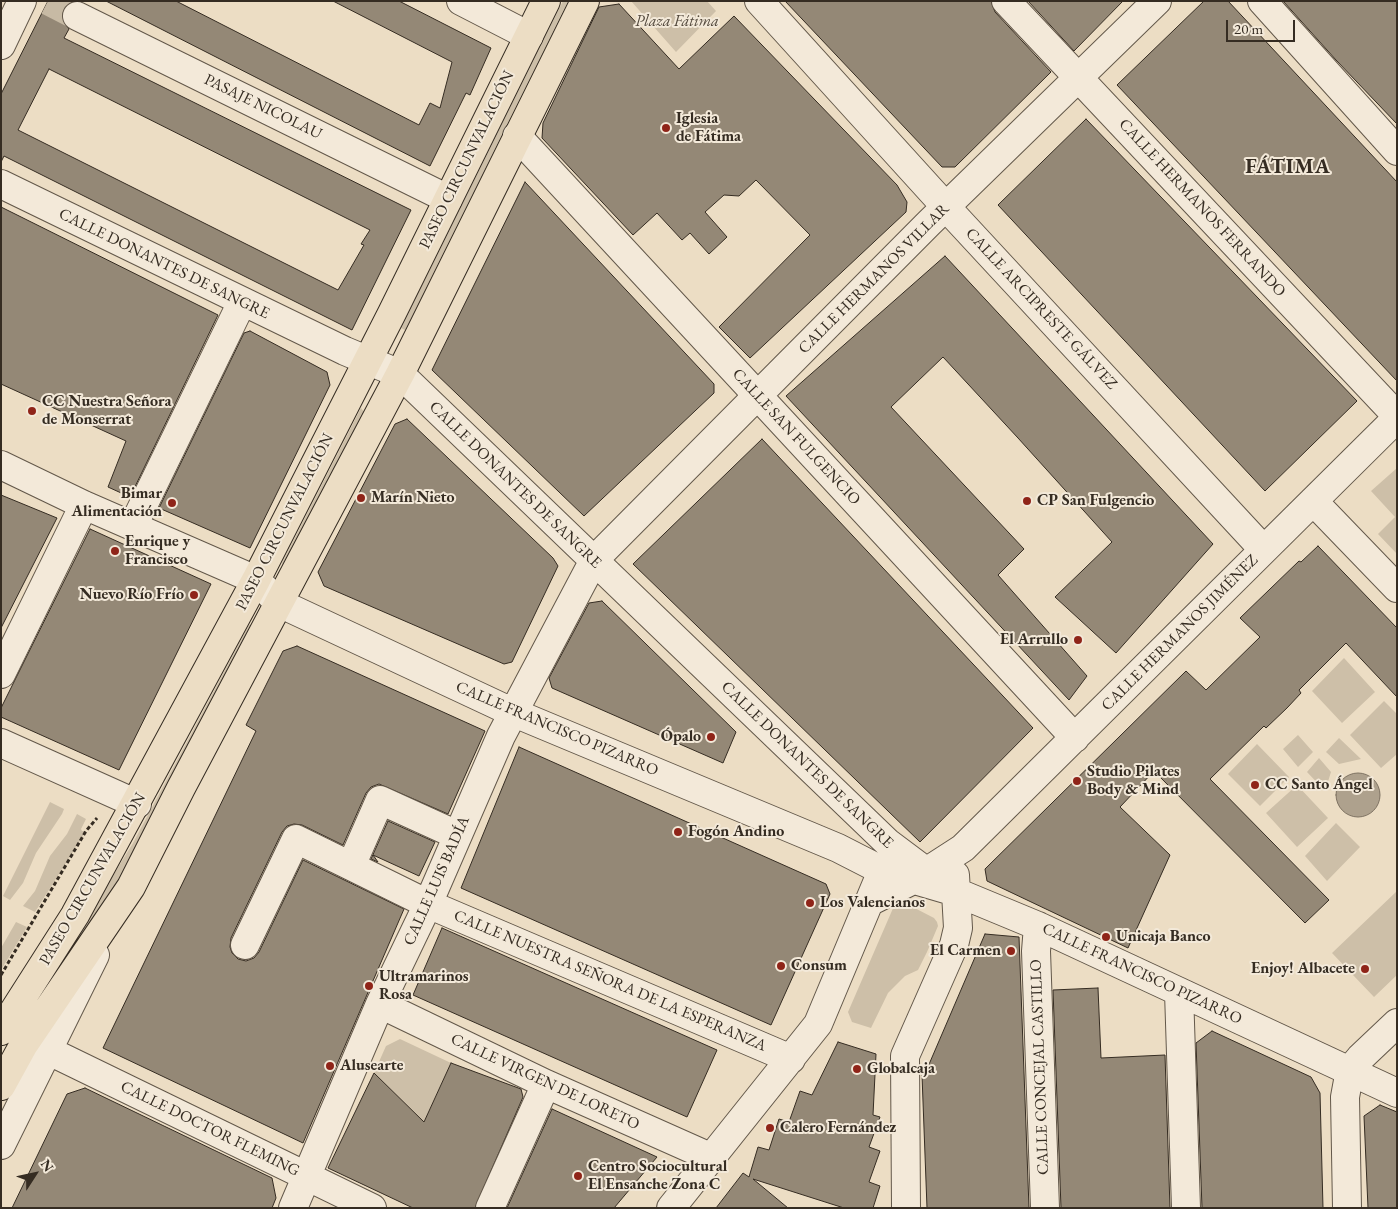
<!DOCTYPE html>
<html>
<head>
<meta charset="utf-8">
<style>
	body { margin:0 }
	#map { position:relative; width:1398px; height:1209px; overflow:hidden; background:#ecddc4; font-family:"EB Garamond",serif }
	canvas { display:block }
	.frame { position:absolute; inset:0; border:2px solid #352c22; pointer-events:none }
	.north { position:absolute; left:10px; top:1149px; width:50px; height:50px; -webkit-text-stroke:4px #f3e9d9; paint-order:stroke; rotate:55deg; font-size:14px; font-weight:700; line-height:20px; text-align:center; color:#352c22 }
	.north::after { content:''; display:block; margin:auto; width:18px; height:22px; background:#352c22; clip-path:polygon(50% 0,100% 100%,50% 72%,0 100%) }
	.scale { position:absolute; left:1226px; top:20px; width:69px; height:22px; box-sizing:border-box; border:2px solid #352c22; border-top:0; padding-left:6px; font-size:15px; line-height:18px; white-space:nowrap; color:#352c22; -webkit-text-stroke:4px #f3e9d9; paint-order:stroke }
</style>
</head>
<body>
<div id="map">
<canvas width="1398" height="1209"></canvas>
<div class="frame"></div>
<div class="north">N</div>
<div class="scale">20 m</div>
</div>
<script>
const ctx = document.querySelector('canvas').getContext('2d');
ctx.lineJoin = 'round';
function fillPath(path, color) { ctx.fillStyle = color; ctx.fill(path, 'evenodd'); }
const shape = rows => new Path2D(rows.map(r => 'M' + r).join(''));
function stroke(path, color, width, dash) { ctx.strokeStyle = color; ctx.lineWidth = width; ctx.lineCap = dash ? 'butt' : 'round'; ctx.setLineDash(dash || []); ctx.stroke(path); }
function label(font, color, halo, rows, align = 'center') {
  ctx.font = font + ' "EB Garamond",serif'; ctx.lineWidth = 4; ctx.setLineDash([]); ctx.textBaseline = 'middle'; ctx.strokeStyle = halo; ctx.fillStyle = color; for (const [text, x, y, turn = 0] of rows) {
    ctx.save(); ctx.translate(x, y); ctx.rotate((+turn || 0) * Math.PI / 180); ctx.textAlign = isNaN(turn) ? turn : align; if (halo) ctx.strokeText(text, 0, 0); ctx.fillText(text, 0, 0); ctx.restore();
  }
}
const green = shape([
	[563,1,568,1,405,330,401,328],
	[631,1,707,1,716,11,676,52],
	[361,408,364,412,287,566,284,567,282,563],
	[1397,468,1397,554,1378,534,1395,517,1371,491],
	[252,624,115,888,1,1058,133,843,249,625],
	[1344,658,1375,692,1342,723,1312,691],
	[1384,701,1397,714,1397,754,1381,768,1350,735],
	[1298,735,1313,752,1298,767,1283,749],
	[1339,738,1361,759,1339,764,1326,752],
	[1257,744,1289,777,1260,806,1228,774],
	[1319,758,1331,772,1325,791,1307,772],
	[1297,785,1328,818,1297,847,1266,813],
	[50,802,64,809,62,814,36,853,23,883,10,900,3,896],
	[77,814,86,819,81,829,82,831,86,831,35,912,23,906,35,891,50,856,67,834],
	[1336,823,1360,847,1327,881,1305,856],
	[1397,891,1397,975,1374,997,1332,953],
	[903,902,934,918,937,922,938,926,927,952,918,970,905,976,888,993,871,1028,852,1022,848,1012,894,906],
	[16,922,27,927,1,970,1,948],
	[400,1039,451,1063,424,1122,374,1073,386,1046]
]);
const water = shape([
	'1336 795a22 22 0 1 1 44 0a22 22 0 1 1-44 0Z'
]);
const building = shape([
	[48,1,73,1,63,10,62,18,69,29,64,38,411,210,352,330,4,156,1,162,1,94,48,1],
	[49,69,370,230,361,244,364,245,338,290,18,130,49,69],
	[106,1,176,1,419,125,430,103,440,108,452,62,333,1,399,1,491,48,470,95,466,93,430,166,106,1],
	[785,1,991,1,995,12,1051,72,955,167,942,167,785,1],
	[1028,1,1123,1,1074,51,1028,1],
	[1204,1,1228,1,1397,182,1397,381,1117,85,1204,1],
	[1283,1,1397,1,1397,124,1336,60,1283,1],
	[619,4,679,69,734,16,897,185,907,202,906,212,750,358,719,327,810,235,756,180,739,196,724,195,705,212,727,237,709,254,690,233,682,240,657,213,633,235,542,138,543,123,599,7,619,4],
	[1086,119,1357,401,1265,491,998,205,1086,119],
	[525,182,714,384,714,393,584,516,432,370,525,182],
	[1,207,218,315,130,497,108,487,126,441,1,384,1,207],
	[945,256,1213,544,1116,653,1055,597,1112,542,1018,438,943,357,891,407,1024,549,998,575,1087,676,1069,700,786,396,945,256],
	[250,331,327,372,330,385,250,548,159,508,244,333,250,331],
	[407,419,553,558,558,566,512,662,504,664,324,586,318,572,395,424,407,419],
	[762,439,1033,728,920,842,633,564,762,439],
	[1,495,57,518,1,628,1,495],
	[90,529,211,584,119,770,1,717,1,708,90,529],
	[1318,546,1397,628,1397,697,1346,643,1299,690,1301,693,1287,708,1266,728,1264,726,1210,779,1329,900,1305,923,1154,771,1120,807,1170,855,1128,948,987,881,985,869,1186,671,1206,690,1260,637,1240,618,1299,561,1301,562,1318,546],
	[602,601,736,732,723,763,552,688,549,678,589,603,602,601],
	[297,646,485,731,448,814,379,784,371,787,366,793,343,845,302,825,294,824,287,826,282,832,231,938,230,947,232,953,238,959,246,961,254,958,259,952,303,860,404,909,303,1143,103,1048,256,731,246,725,283,651,297,646],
	[519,747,826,884,830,894,771,1025,461,888,519,747],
	[388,821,435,842,419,876,373,855,378,862,371,859,388,821],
	[442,928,717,1050,687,1117,413,995,442,928],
	[985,934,1019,937,1029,1208,927,1208,922,1075,927,1069,985,934],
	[1098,988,1101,1058,1165,1055,1170,1208,1061,1208,1053,990,1098,988],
	[1212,1031,1311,1077,1320,1093,1323,1208,1202,1208,1196,1043,1212,1031],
	[838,1042,876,1054,873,1115,880,1117,869,1147,880,1151,869,1182,880,1186,873,1208,844,1208,753,1179,788,1208,716,1208,743,1173,749,1177,758,1147,769,1150,779,1119,789,1122,800,1091,812,1095,838,1042],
	[451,1063,521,1089,523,1097,475,1208,413,1208,328,1168,374,1073,424,1122,451,1063],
	[85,1088,272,1178,276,1198,272,1208,12,1208,67,1094,85,1088],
	[1380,1105,1397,1112,1397,1208,1368,1208,1364,1116,1380,1105],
	[552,1109,657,1157,614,1208,507,1208,552,1109]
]);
const minorTunnel = shape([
	[48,1,77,16]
]);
const path = shape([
	[1,975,86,831,97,818]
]);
const minor = shape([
	[461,1,529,36],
	[759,1,946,207,1263,549],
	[1006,1,1397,416],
	[1262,1,1397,151],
	[77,16,448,199],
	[1,45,22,1],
	[517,136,1075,738],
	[1,184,345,351,400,374,888,843,932,876],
	[1,465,84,505,256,580,279,603,512,712,838,848,881,870,956,892,1038,926,1397,1093],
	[1313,501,1397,588],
	[133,526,242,302],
	[1,674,84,505],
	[1,743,137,804],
	[351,866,380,800,457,835],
	[871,901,915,879,963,848,1397,418],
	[1038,926,1036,951,1045,1208],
	[245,945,296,839,428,904,791,1059],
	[1179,992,1186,1208],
	[380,1004,546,1084,710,1157],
	[49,1051,372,1208],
	[1,1145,95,955],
	[293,1208,380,1004,428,904,501,736,594,560,929,223,1157,1],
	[490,1208,546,1084],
	[671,1208,818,1024,877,883],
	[906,1208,905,1056,954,945,958,928,955,875],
	[1347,1208,1345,1097,1350,1070,1360,1058,1397,1023]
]);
const major = shape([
	[1,1031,75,915,256,580,392,313,546,1],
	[1,1086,23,1046,131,887,181,788,400,374,585,1]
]);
const markers = [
	[666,128,5,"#8f2418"],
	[32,411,5,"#8f2418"],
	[361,498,5,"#8f2418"],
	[1027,501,5,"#8f2418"],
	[172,503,5,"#8f2418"],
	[115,551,5,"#8f2418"],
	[194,595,5,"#8f2418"],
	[1078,640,5,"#8f2418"],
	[711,737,5,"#8f2418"],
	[1077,781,5,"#8f2418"],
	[1255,785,5,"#8f2418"],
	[678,832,5,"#8f2418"],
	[810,903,5,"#8f2418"],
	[1106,937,5,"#8f2418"],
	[1011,951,5,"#8f2418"],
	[781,966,5,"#8f2418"],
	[1365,969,5,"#8f2418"],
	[369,986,5,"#8f2418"],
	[330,1066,5,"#8f2418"],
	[857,1069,5,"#8f2418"],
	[770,1128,5,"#8f2418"],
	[578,1176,5,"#8f2418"]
];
const parkNames = [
	["Plaza Fátima",677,22]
];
const streetNames = [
	["PASAJE NICOLAU",263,107,26],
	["PASEO CIRCUNVALACIÓN",467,160,-64],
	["CALLE HERMANOS FERRANDO",1202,208,47],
	["CALLE DONANTES DE SANGRE",164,264,26],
	["CALLE HERMANOS VILLAR",874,279,-45],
	["CALLE ARCIPRESTE GÁLVEZ",1041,309,47],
	["CALLE SAN FULGENCIO",796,437,47],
	["CALLE DONANTES DE SANGRE",515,485,44],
	["PASEO CIRCUNVALACIÓN",285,522,-63],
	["CALLE HERMANOS JIMÉNEZ",1180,633,-45],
	["CALLE FRANCISCO PIZARRO",557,729,23],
	["CALLE DONANTES DE SANGRE",807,765,44],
	["PASEO CIRCUNVALACIÓN",93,879,-60],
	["CALLE LUIS BADÍA",437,881,-66],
	["CALLE FRANCISCO PIZARRO",1142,974,25],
	["CALLE NUESTRA SEÑORA DE LA ESPERANZA",610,981,23],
	["CALLE CONCEJAL CASTILLO",1040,1067,-92],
	["CALLE VIRGEN DE LORETO",545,1082,25],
	["CALLE DOCTOR FLEMING",210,1129,26]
];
const poiNames = [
	["Iglesia",676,119],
	["de Fátima",676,137],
	["CC Nuestra Señora",42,402],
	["de Monserrat",42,420],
	["Bimar",162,494,"right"],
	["Alimentación",162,512,"right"],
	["Marín Nieto",371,498],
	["CP San Fulgencio",1037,501],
	["Enrique y",125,542],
	["Francisco",125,560],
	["Nuevo Río Frío",184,595,"right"],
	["El Arrullo",1068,640,"right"],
	["Ópalo",701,737,"right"],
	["Studio Pilates",1087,772],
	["Body & Mind",1087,790],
	["CC Santo Ángel",1265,785],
	["Fogón Andino",688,832],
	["Los Valencianos",820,903],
	["Unicaja Banco",1116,937],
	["El Carmen",1001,951,"right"],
	["Consum",791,966],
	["Enjoy! Albacete",1355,969,"right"],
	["Ultramarinos",379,977],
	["Rosa",379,995],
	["Alusearte",340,1066],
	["Globalcaja",867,1069],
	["Calero Fernández",780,1128],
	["Centro Sociocultural",588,1167],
	["El Ensanche Zona C",588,1185]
];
const districtNames = [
	["FÁTIMA",1288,167]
];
fillPath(green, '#cdbfa8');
fillPath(water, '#aea18d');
stroke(water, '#7e7262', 1);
fillPath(building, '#948876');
stroke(building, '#352c22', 1);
stroke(minorTunnel, '#c7baa4', 28, [28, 14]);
stroke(minor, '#63584a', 30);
stroke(major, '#352c22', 30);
stroke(path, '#352c22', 3, [4, 2.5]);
stroke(minor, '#f3e9d9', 28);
stroke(major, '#ecddc4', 28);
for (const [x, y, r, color] of markers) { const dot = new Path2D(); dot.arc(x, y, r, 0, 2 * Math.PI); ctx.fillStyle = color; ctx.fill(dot); stroke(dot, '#f3e9d9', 2); }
label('italic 16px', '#53493d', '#f3e9d9', parkNames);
label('16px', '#352c22', '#f3e9d9', streetNames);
label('bold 16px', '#352c22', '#f3e9d9', poiNames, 'left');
ctx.letterSpacing = '1px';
label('bold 21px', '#352c22', '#f3e9d9', districtNames);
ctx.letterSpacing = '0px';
</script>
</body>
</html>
